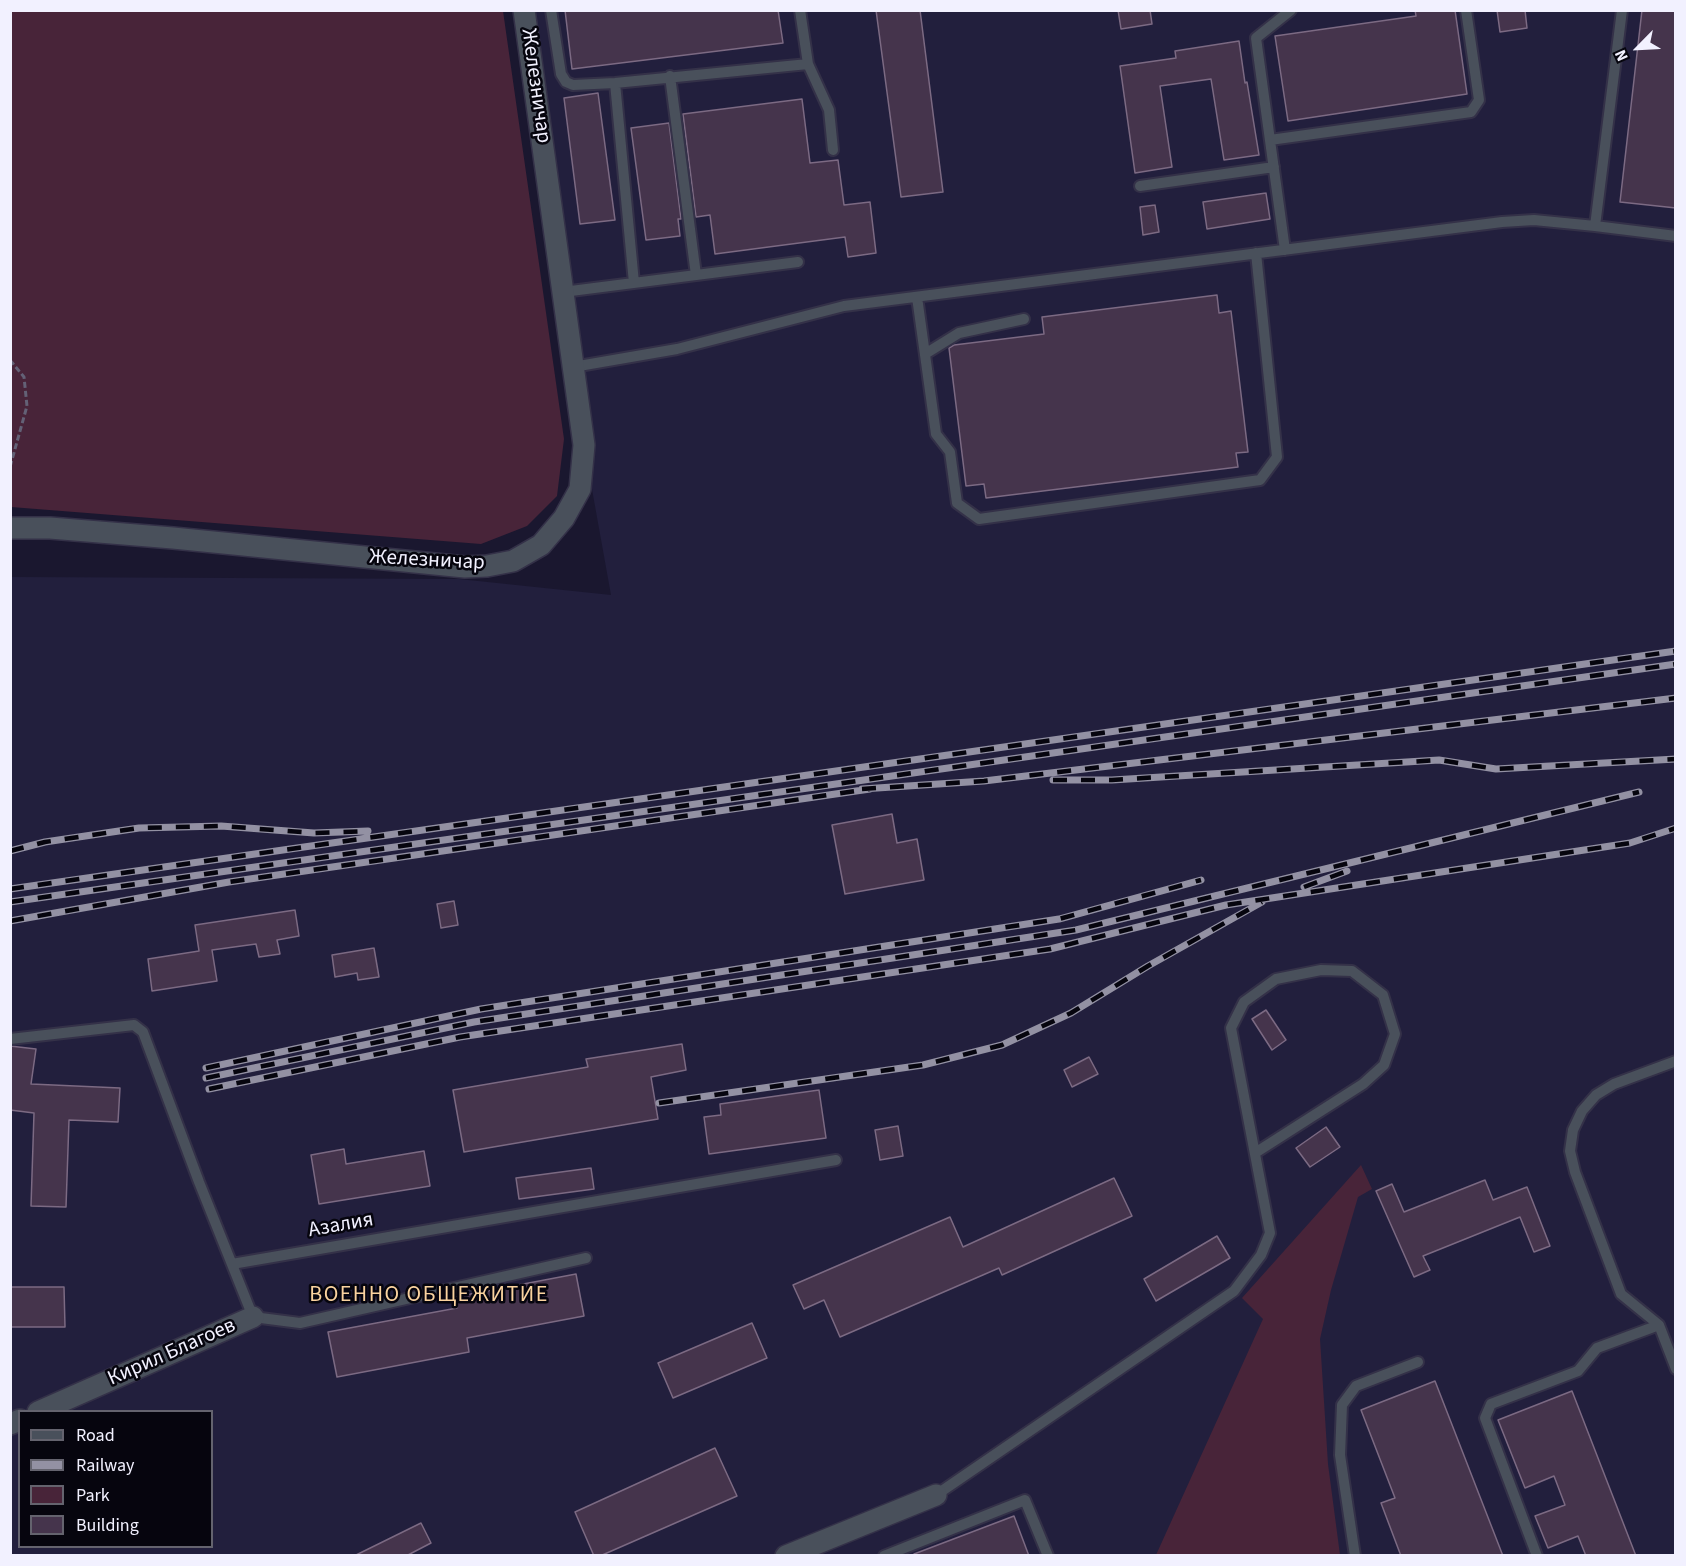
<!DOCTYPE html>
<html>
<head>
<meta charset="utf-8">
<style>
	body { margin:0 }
	#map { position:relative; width:1686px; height:1566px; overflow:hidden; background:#1a172f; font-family:"Source Sans 3",sans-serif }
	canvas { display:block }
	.frame { position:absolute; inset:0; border:12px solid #f2f1ff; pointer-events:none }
	.legend { position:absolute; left:18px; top:1410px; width:195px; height:138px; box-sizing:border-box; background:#06050e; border:2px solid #64636e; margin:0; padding:8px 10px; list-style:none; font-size:18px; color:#f2f1ff }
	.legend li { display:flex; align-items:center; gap:12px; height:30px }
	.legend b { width:30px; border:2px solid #64636e }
	.north { position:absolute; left:1608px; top:18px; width:60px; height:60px; -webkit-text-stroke:4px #06050e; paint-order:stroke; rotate:246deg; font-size:16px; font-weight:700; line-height:24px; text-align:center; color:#f2f1ff }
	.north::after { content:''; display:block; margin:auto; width:21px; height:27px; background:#f2f1ff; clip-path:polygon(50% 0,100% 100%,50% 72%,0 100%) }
</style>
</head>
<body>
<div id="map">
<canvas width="1686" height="1566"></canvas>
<div class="frame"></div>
<ul class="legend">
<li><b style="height:8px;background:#49505b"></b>Road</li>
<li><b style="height:8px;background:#9391a3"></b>Railway</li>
<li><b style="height:16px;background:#482439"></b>Park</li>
<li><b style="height:16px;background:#45344c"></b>Building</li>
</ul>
<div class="north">N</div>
</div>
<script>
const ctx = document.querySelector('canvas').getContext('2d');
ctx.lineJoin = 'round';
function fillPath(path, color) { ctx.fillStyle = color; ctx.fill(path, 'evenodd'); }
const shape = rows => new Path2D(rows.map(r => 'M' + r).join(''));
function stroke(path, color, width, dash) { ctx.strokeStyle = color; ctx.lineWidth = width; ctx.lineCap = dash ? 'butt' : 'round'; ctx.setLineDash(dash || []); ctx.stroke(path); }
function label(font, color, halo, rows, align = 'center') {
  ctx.font = font + ' "Source Sans 3",sans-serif'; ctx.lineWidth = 5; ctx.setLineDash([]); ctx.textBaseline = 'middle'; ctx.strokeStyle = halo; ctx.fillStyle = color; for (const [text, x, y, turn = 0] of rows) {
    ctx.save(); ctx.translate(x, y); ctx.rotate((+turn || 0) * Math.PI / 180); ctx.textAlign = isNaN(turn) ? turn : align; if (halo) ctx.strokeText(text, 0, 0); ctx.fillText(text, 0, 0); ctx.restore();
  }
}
const built = shape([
	[524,11,1675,11,1675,1555,11,1556,11,577,459,579,611,595,584,445],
	[20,1412,212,1412,212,1546,20,1546]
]);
const green = shape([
	[10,11,503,11,564,439,557,496,527,526,481,544,11,507],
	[1361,1165,1372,1189,1358,1197,1331,1290,1320,1339,1328,1464,1340,1555,1156,1555,1263,1319,1242,1298]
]);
const building = shape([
	[565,10,778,10,783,43,572,69,565,10],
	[876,10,920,10,943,192,901,197,876,10],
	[1118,10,1150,10,1152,24,1121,29,1118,10],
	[1415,10,1455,10,1467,94,1288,121,1275,36,1416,16,1415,10],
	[1497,10,1525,10,1527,28,1500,32,1497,10],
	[1642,10,1676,10,1676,208,1620,202,1642,10],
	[1239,41,1245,83,1247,82,1259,155,1224,160,1211,79,1160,86,1172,167,1135,173,1120,66,1176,58,1175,51,1239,41],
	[598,93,615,220,580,224,564,98,598,93],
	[802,99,810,163,838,160,844,205,870,202,876,253,848,257,845,237,715,254,710,215,696,217,683,114,802,99],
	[669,123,681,219,678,219,680,236,646,240,631,128,669,123],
	[1266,193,1270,219,1207,229,1203,202,1266,193],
	[1155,205,1159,232,1143,235,1140,207,1155,205],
	[1217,295,1219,313,1231,311,1248,452,1236,453,1238,467,986,498,984,484,966,486,949,348,954,345,1044,334,1042,317,1217,295],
	[892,814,897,843,917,839,924,880,845,894,832,825,892,814],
	[454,901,458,925,441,928,437,904,454,901],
	[295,910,299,936,277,940,280,954,259,957,256,944,212,950,217,981,152,991,148,959,199,951,195,925,295,910],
	[374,948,379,977,358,980,357,973,335,977,332,955,374,948],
	[1266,1010,1286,1040,1272,1050,1252,1019,1266,1010],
	[682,1044,686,1070,651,1077,658,1119,464,1152,453,1090,588,1067,586,1059,682,1044],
	[10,1046,36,1049,31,1084,120,1088,118,1122,69,1120,66,1207,31,1206,34,1113,10,1110,10,1046],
	[1089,1057,1098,1074,1072,1087,1064,1070,1089,1057],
	[819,1090,826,1138,709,1154,704,1117,721,1115,720,1104,819,1090],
	[898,1126,903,1156,880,1160,875,1130,898,1126],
	[1326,1127,1340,1147,1310,1167,1296,1148,1326,1127],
	[344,1149,346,1164,424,1151,430,1186,319,1204,311,1155,344,1149],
	[591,1168,594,1189,519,1199,516,1178,591,1168],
	[1114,1178,1132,1216,1002,1275,999,1268,840,1337,824,1300,804,1309,793,1285,950,1217,963,1247,1114,1178],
	[1485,1180,1493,1200,1527,1187,1550,1246,1534,1252,1520,1217,1423,1256,1430,1270,1414,1277,1376,1191,1392,1184,1404,1212,1485,1180],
	[1217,1236,1230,1258,1156,1301,1144,1279,1217,1236],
	[576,1274,584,1316,467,1338,469,1352,337,1377,328,1332,457,1308,455,1297,576,1274],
	[10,1287,64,1287,65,1327,10,1327,10,1287],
	[752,1323,767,1358,673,1398,658,1363,752,1323],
	[1435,1381,1503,1556,1401,1556,1381,1503,1395,1498,1361,1410,1435,1381],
	[1572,1391,1636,1556,1586,1556,1578,1536,1548,1548,1535,1516,1565,1505,1554,1476,1525,1488,1498,1420,1572,1391],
	[715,1448,737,1496,600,1556,594,1556,575,1512,715,1448],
	[1014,1516,1029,1556,914,1556,914,1554,1014,1516],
	[421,1523,431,1543,406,1556,354,1556,421,1523]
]);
const path = shape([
	[10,360,24,377,27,406,10,467]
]);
const lane = shape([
	[551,10,561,74,566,82,573,85,615,83,808,64],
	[800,10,808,64,829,110,833,150],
	[1622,10,1595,226,1676,236],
	[670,76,696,275],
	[615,83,634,283],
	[1270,140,1471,112,1479,100,1466,10],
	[1140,186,1274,167],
	[1285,250,1256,38,1291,10],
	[563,292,798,262],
	[917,297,936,434,950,452,957,503,979,519,1260,480,1277,457,1256,253],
	[925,354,959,333,1024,319],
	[573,367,677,349,844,306,1502,222,1534,220,1595,226],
	[10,1039,134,1025,143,1032,199,1182,253,1317,300,1323,586,1258],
	[1676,1061,1614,1084,1596,1095,1582,1111,1573,1130,1570,1151,1575,1172,1621,1294,1659,1325,1676,1369],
	[232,1264,836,1160],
	[936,1495,1234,1291,1261,1255,1270,1233,1231,1028,1244,1002,1276,979,1321,970,1352,971,1383,995,1395,1034,1384,1065,1363,1084,1255,1153],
	[884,1556,1025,1500,1048,1556],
	[1355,1556,1340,1455,1342,1405,1356,1386,1418,1362],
	[1537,1556,1485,1418,1491,1404,1578,1371,1597,1348,1659,1325]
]);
const street = shape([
	[10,528,50,528,173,538,465,567,487,566,513,561,541,545,564,518,580,489,584,445,524,10],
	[38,1412,253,1317],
	[10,1424,20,1420],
	[786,1556,936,1495]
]);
const rail = shape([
	[1053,780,1112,780,1439,760,1496,769,1676,759],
	[862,789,984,781,1676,698],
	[10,851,45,842,139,828,221,826,314,833,368,831],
	[1304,887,1347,871],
	[10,889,1676,651],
	[10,902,1676,664],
	[10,921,229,882,870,789],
	[206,1068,481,1009,1059,919,1201,880],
	[206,1078,474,1022,1076,930,1639,792],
	[209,1089,460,1037,1050,949,1226,905,1630,843,1676,828],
	[659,1103,923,1065,1002,1045,1071,1013,1148,966,1262,902]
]);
const streetNames = [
	["Железничар",535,86,82],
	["Железничар",427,561,3],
	["Азалия",341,1226,-10],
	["Кирил Благоев",172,1353,-24]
];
const neighbourhoodNames = [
	["ВОЕННО ОБЩЕЖИТИЕ",429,1296]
];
fillPath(built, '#221f3d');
fillPath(green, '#482439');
fillPath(building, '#45344c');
stroke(building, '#7c6a83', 1.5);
stroke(lane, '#343148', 14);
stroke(street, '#343148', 24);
stroke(path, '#636176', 3, [6, 3]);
stroke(lane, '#49505b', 10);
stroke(street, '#49505b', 21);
stroke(rail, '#9391a3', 7);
stroke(rail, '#06050e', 4.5, [14]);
label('21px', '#f2f1ff', '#06050e', streetNames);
ctx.letterSpacing = '1.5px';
label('22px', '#fad39f', '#06050e', neighbourhoodNames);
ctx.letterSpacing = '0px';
</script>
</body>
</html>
